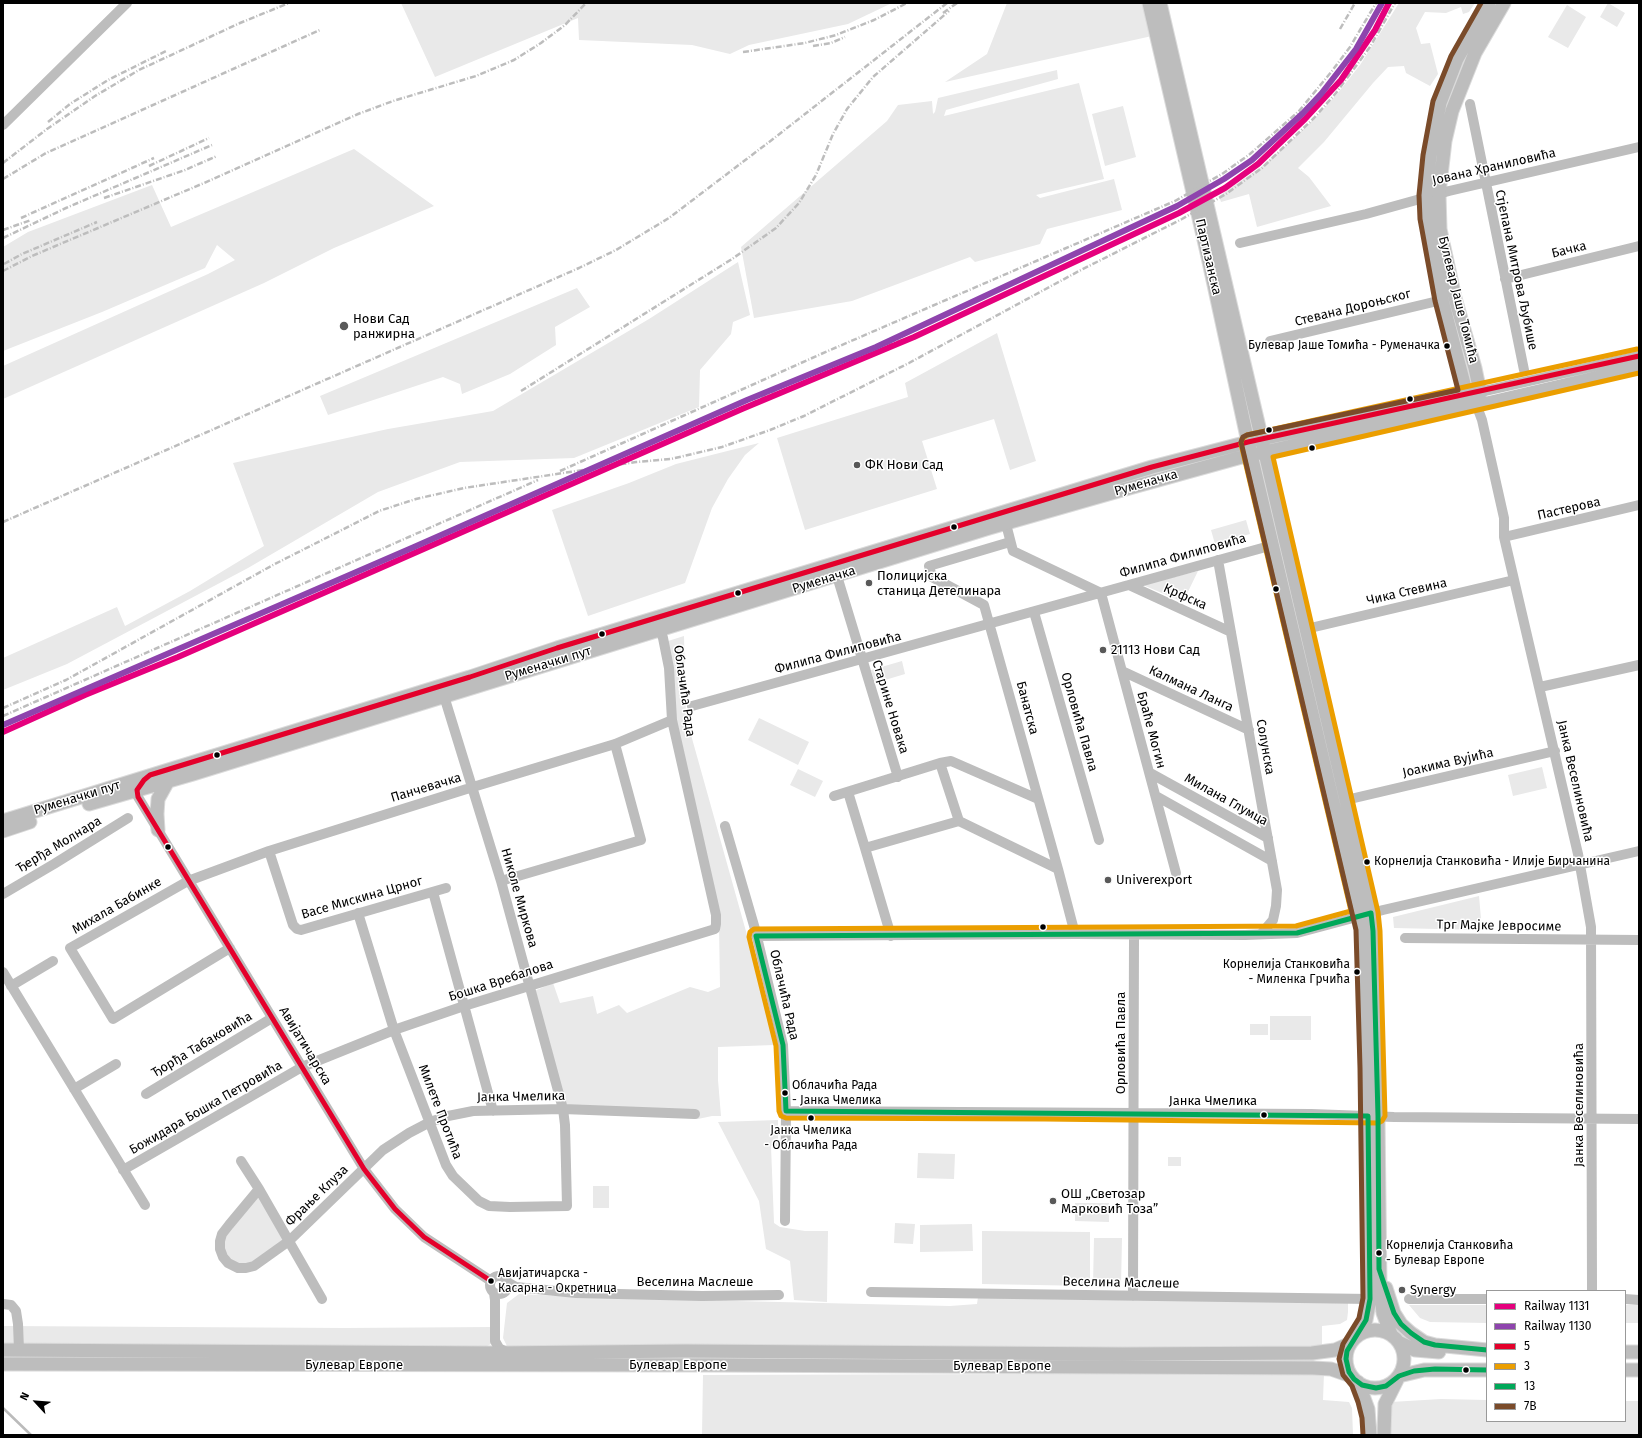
<!DOCTYPE html>
<html>
<head>
<meta charset="utf-8">
<style>
	body { margin:0 }
	#map { position:relative; width:1642px; height:1438px; overflow:hidden; background:#fff; font-family:"Fira Sans",sans-serif }
	canvas { display:block }
	.frame { position:absolute; inset:0; border:4px solid #000; pointer-events:none }
	.legend { position:absolute; left:1486px; top:1290px; width:140px; height:132px; box-sizing:border-box; background:#fff; border:1px solid #999; margin:0; padding:5px 7px; list-style:none; font-size:12px; color:#000 }
	.legend li { display:flex; align-items:center; gap:8px; height:20px }
	.legend b { width:20px; border:1px solid #999 }
	.north { position:absolute; left:16px; top:1382px; width:40px; height:40px; -webkit-text-stroke:3px #fff; paint-order:stroke; rotate:296deg; font-size:11px; font-weight:700; line-height:16px; text-align:center; color:#000 }
	.north::after { content:''; display:block; margin:auto; width:14px; height:18px; background:#000; clip-path:polygon(50% 0,100% 100%,50% 72%,0 100%) }
</style>
</head>
<body>
<div id="map">
<canvas width="1642" height="1438"></canvas>
<div class="frame"></div>
<ul class="legend">
<li><b style="height:5px;background:#e5007d"></b>Railway 1131</li>
<li><b style="height:5px;background:#8e44ad"></b>Railway 1130</li>
<li><b style="height:5px;background:#e4002b"></b>5</li>
<li><b style="height:5px;background:#eb9e00"></b>3</li>
<li><b style="height:5px;background:#00a859"></b>13</li>
<li><b style="height:5px;background:#7a4b2a"></b>7B</li>
</ul>
<div class="north">N</div>
</div>
<script>
const ctx = document.querySelector('canvas').getContext('2d');
ctx.lineJoin = 'round';
function fillPath(path, color) { ctx.fillStyle = color; ctx.fill(path, 'evenodd'); }
const shape = rows => new Path2D(rows.map(r => 'M' + r).join(''));
function stroke(path, color, width, dash) { ctx.strokeStyle = color; ctx.lineWidth = width; ctx.lineCap = dash ? 'butt' : 'round'; ctx.setLineDash(dash || []); ctx.stroke(path); }
function label(font, color, halo, rows, align = 'center') {
  ctx.font = font + ' "Fira Sans",sans-serif'; ctx.lineWidth = 3; ctx.setLineDash([]); ctx.textBaseline = 'middle'; ctx.strokeStyle = halo; ctx.fillStyle = color; for (const [text, x, y, turn = 0] of rows) {
    ctx.save(); ctx.translate(x, y); ctx.rotate((+turn || 0) * Math.PI / 180); ctx.textAlign = isNaN(turn) ? turn : align; if (halo) ctx.strokeText(text, 0, 0); ctx.fillText(text, 0, 0); ctx.restore();
  }
}
const green = shape([
	[401,3,892,3,848,24,749,45,730,54,692,45,579,40,578,18,435,77],
	[1007,3,1144,3,1152,36,945,82,987,54],
	[1399,3,1475,3,1469,12,1463,14,1461,7,1446,13,1425,12,1416,28,1421,44,1430,43,1438,74,1430,86,1406,73,1404,66,1388,67,1373,83,1324,142,1298,168,1309,177,1331,206,1257,227,1249,194,1221,202,1219,196,1261,167,1294,138,1315,118,1337,94,1360,65],
	[1608,3,1625,13,1617,27,1600,17],
	[1567,5,1586,17,1568,48,1548,37],
	[1057,70,1058,79,946,110,944,116,1079,83,1104,179,1036,195,1040,198,1114,179,1122,210,1047,229,1040,244,975,262,970,257,852,301,754,318,741,247,887,121,898,105,932,101,933,114,935,112,938,98],
	[1123,106,1136,157,1105,166,1092,114],
	[354,149,434,206,334,248,264,283,3,399,3,366,208,274,235,260,217,245,205,268,102,312,3,351,3,247,28,232,152,185,171,227],
	[738,262,750,315,733,322,731,334,700,370,699,407,574,458,460,462,378,492,248,568,67,664,3,690,3,658,117,607,125,626,190,591,264,546,233,463,388,429,493,411,649,319],
	[577,288,590,307,555,327,556,345,510,374,462,394,460,384,443,377,328,415,320,396],
	[997,333,1036,461,1010,470,994,419,922,441,937,489,805,530,777,438,908,397,905,383],
	[759,443,745,455,728,479,712,508,685,583,588,616,552,510,629,483,676,464],
	[1246,520,1250,534,1215,544,1211,530],
	[1198,571,1183,602,1143,585],
	[684,636,686,717,747,935,774,1045,718,1047,718,1080,721,1116,712,1116,698,1119,607,1111,563,1109,532,992,553,983,560,1003,593,996,597,1014,619,1005,627,1013,690,987,708,992,720,987,719,925,672,720,668,641],
	[902,661,905,674,875,683,871,670],
	[759,718,809,742,798,765,748,740],
	[1542,767,1547,788,1513,796,1508,775],
	[798,769,823,781,815,797,790,785],
	[1479,896,1482,930,1394,928,1393,917],
	[1270,1016,1311,1016,1311,1040,1270,1040],
	[1250,1024,1268,1024,1268,1035,1250,1035],
	[778,1120,778,1146,771,1146,774,1223,780,1227,805,1231,828,1231,827,1302,794,1300,790,1261,766,1249,759,1201,718,1122],
	[918,1153,955,1154,954,1179,917,1178],
	[1168,1157,1181,1157,1181,1166,1168,1166],
	[593,1186,609,1186,609,1208,593,1208],
	[259,1189,289,1241,257,1264,238,1268,220,1245],
	[1075,1203,1109,1203,1109,1222,1075,1221],
	[895,1223,915,1224,913,1244,894,1243],
	[972,1224,973,1251,920,1252,920,1225],
	[982,1231,1090,1232,1090,1286,982,1284],
	[1094,1238,1122,1238,1121,1286,1093,1285],
	[519,1294,607,1298,950,1306,977,1304,978,1297,1348,1303,1348,1312,1347,1320,1340,1324,1322,1326,1322,1346,1309,1348,508,1348,503,1338,507,1303],
	[1409,1305,1487,1305,1487,1323,1430,1322,1420,1318],
	[1625,1305,1639,1305,1639,1323,1625,1323],
	[3,1326,345,1328,493,1327,491,1344,485,1347,3,1346],
	[1324,1373,1323,1400,1349,1402,1352,1408,1353,1435,702,1435,703,1375],
	[1441,1399,1487,1400,1487,1421,1625,1421,1625,1401,1639,1401,1639,1435,1387,1435,1391,1402]
]);
const stream = shape([
	[3,1408,31,1435]
]);
const minor = shape([
	[1470,104,1524,370],
	[3,125,127,3],
	[1240,243,1366,214,1449,191,1639,147],
	[1505,279,1639,246],
	[1270,341,1442,300],
	[1480,392,1639,356],
	[1006,524,1013,551,1101,593,1176,873],
	[1504,537,1639,505],
	[1010,542,929,566,932,577,984,605,1058,869],
	[1218,560,1277,890,1276,906,1273,920,1261,934],
	[837,576,898,777],
	[1129,585,1231,632],
	[1034,612,1099,840],
	[1306,629,1514,580],
	[1122,671,1249,730],
	[1540,687,1639,665],
	[692,706,1273,545],
	[940,763,951,761,1038,799],
	[1150,773,1268,838],
	[139,784,137,790,138,797,364,1169,395,1209,424,1237,491,1281],
	[834,796,940,763,959,821,865,848,848,792],
	[1156,796,1272,861],
	[1346,800,1555,751],
	[959,821,1058,869,1075,934],
	[725,826,755,929,783,1045,786,1111,785,1221],
	[865,848,891,936],
	[269,851,293,925,297,929,301,930,446,888],
	[501,881,641,840,615,744],
	[433,892,493,1111],
	[3,894,54,864,128,818],
	[358,913,394,1030,446,1165,453,1176,479,1201,489,1206,510,1207,567,1206,565,1125,563,1109,501,881,444,696],
	[756,936,1075,934,1245,935,1297,933,1383,910,1639,851],
	[1405,938,1639,940],
	[230,948,113,1019,70,948,188,881,269,851,473,787,615,744,672,720],
	[3,972,145,1205],
	[11,986,53,961],
	[74,1089,116,1064],
	[146,1094,272,1018],
	[786,1111,1311,1114,1394,1117,1639,1119],
	[241,1161,259,1189,322,1299],
	[123,1170,302,1067,394,1030,464,1006,715,929,716,924,716,915,672,720,669,668,663,638,658,624],
	[259,1189,229,1225,222,1234,220,1241,220,1249,223,1257,228,1263,238,1268,246,1268,254,1266,289,1241,383,1150,409,1133,430,1122,448,1116,473,1111,563,1109,695,1114],
	'490 1285a9 9 0 1 1 18 0a9 9 0 1 1-18 0Z',
	[509,1283,516,1287,576,1293,702,1296,779,1295],
	[1592,1291,1591,927,1578,854,1504,537,1504,518,1482,420,1476,404,1639,366],
	[871,1292,1370,1299],
	[494,1293,495,1300,495,1341,499,1348,508,1353],
	[1133,1296,1134,935],
	[1409,1299,1487,1299],
	[1625,1299,1639,1300],
	[3,1304,11,1305,16,1311,18,1324,19,1350]
]);
const major = shape([
	[1149,3,1208,257,1248,442,1363,929,1367,1068,1370,1299,1366,1320,1362,1328,1352,1340],
	[1160,3,1346,800,1371,913,1373,931,1378,1116,1380,1288,1383,1313,1391,1334],
	[1471,401,1467,395,1442,300,1427,218,1426,196,1430,156,1440,103,1457,59,1489,3],
	[1478,401,1480,392,1475,368,1455,298,1440,229,1439,193,1445,141,1452,111,1475,53,1504,3],
	[89,804,193,774,989,528,1122,490,1238,458,1476,404],
	[3,821,470,677,557,648,1152,467,1248,442,1480,392],
	[158,830,157,814,158,799,168,781],
	[3,831,30,822],
	[1386,1288,1394,1313,1401,1324,1411,1333,1424,1342,1435,1345,1487,1350],
	'1346 1359a29 29 0 1 1 58 0a29 29 0 1 1-58 0Z',
	[1400,1343,1415,1350,1439,1352],
	[3,1350,496,1353,685,1351,1122,1354,1312,1353,1335,1350,1351,1343],
	[1625,1352,1639,1352],
	[3,1364,708,1365,1313,1368,1331,1369,1351,1376],
	[1625,1370,1639,1370],
	[1399,1376,1424,1370,1487,1370],
	[1358,1382,1368,1409,1370,1435],
	[1384,1435,1385,1404,1397,1380]
]);
const rail = shape([
	[943,13,957,3],
	[1340,29,1355,3],
	[813,46,831,43,845,37],
	[743,52,805,43,836,35,874,20,907,3],
	[48,122,70,104,108,80,166,51],
	[3,163,47,129,95,96,139,70,240,23,289,3],
	[149,166,209,138],
	[3,179,46,153,320,30],
	[104,198,185,170,217,156],
	[21,218,154,158],
	[3,230,31,220],
	[3,238,66,208,212,145],
	[4,264,22,254,97,222],
	[3,271,32,256,204,183,358,114,393,101,476,76,514,60,541,43,565,25,586,3],
	[876,347,914,337],
	[521,391,732,259,776,228,799,203,816,175,833,134,847,109,873,77,949,11],
	[742,409,785,385],
	[560,471,821,354,1175,201,1222,174,1250,154,1299,111,1332,71,1350,47,1376,3],
	[3,522,579,268,616,250,669,218,773,139,947,3],
	[3,708,66,680,273,565,379,511,416,499,464,488,636,462,671,459,722,447,770,430,804,416,909,363,1079,271,1182,219,1226,194,1262,168,1314,118,1336,93,1370,47,1395,3],
	[3,716,538,480]
]);
const bus1 = shape([
	[491,1281,424,1237,395,1209,364,1169,138,797,137,790,144,780,150,775,470,677,557,648,1152,467,1248,442,1639,356]
]);
const bus2 = shape([
	[1637,349,1247,435,1242,439,1241,444,1351,911,1296,926,754,929,750,932,749,937,776,1046,779,1111,781,1116,786,1118,1045,1119,1378,1123,1382,1121,1385,1116,1380,931,1378,912,1273,457,1639,373]
]);
const bus3 = shape([
	[1487,1350,1435,1345,1424,1342,1411,1333,1401,1324,1394,1313,1379,1269,1378,1116,1373,931,1371,913,1297,933,756,936,783,1045,786,1111,1368,1116,1370,1299,1366,1320,1347,1351,1346,1359,1349,1372,1354,1379,1362,1385,1376,1388,1386,1386,1399,1376,1414,1371,1435,1369,1487,1370]
]);
const bus4 = shape([
	[1363,1435,1362,1418,1358,1402,1352,1386,1343,1375,1339,1359,1343,1344,1359,1318,1363,1298,1360,1068,1356,930,1241,442,1243,437,1247,435,1458,390,1435,301,1420,219,1419,195,1423,155,1433,101,1451,56,1481,3]
]);
const rail1 = shape([
	[3,732,85,695,178,657,742,409,914,337,1179,213,1225,188,1258,164,1305,119,1341,80,1375,30,1389,3]
]);
const rail2 = shape([
	[3,725,414,547,747,400,876,347,1177,206,1224,179,1252,160,1303,113,1321,94,1356,49,1382,3]
]);
const markers = [
	[344,326,5,"#595959"],
	[1447,346,3.5,"#000"],
	[1410,399,3.5,"#000"],
	[1269,430,3.5,"#000"],
	[1312,448,3.5,"#000"],
	[857,465,4,"#595959"],
	[954,527,3.5,"#000"],
	[869,583,4,"#595959"],
	[1276,589,3.5,"#000"],
	[738,593,3.5,"#000"],
	[602,634,3.5,"#000"],
	[1103,650,4,"#595959"],
	[217,755,3.5,"#000"],
	[168,847,3.5,"#000"],
	[1367,862,3.5,"#000"],
	[1108,880,4,"#595959"],
	[1043,927,3.5,"#000"],
	[1357,972,3.5,"#000"],
	[785,1093,3.5,"#000"],
	[1264,1115,3.5,"#000"],
	[811,1118,3.5,"#000"],
	[1053,1201,4,"#595959"],
	[1379,1253,3.5,"#000"],
	[491,1281,3.5,"#000"],
	[1402,1290,4,"#595959"],
	[1466,1370,3.5,"#000"]
];
const busNames = [
	["Булевар Јаше Томића - Руменачка",1440,346,"right"],
	["Корнелија Станковића - Илије Бирчанина",1374,862],
	["Корнелија Станковића",1350,965,"right"],
	["- Миленка Грчића",1350,980,"right"],
	["Облачића Рада",792,1086],
	["- Јанка Чмелика",792,1101],
	["Јанка Чмелика",811,1131,"center"],
	["- Облачића Рада",811,1146,"center"],
	["Корнелија Станковића",1386,1246],
	["- Булевар Европе",1386,1261],
	["Авијатичарска -",498,1274],
	["Касарна - Окретница",498,1289]
];
const streetNames = [
	["Јована Храниловића",1494,167,-13],
	["Бачка",1569,250,-14],
	["Партизанска",1208,257,77],
	["Стјепана Митрова Љубише",1516,270,78],
	["Булевар Јаше Томића",1458,300,76],
	["Стевана Дороњског",1353,308,-14],
	["Руменачка",1146,483,-16],
	["Пастерова",1569,509,-13],
	["Филипа Филиповића",1183,556,-16],
	["Руменачка",824,580,-17],
	["Чика Стевина",1407,592,-13],
	["Крфска",1185,597,24],
	["Филипа Филиповића",838,653,-15],
	["Руменачки пут",548,664,-17],
	["Калмана Ланга",1191,689,25],
	["Облачића Рада",684,691,82],
	["Старине Новака",890,707,73],
	["Банатска",1027,708,75],
	["Орловића Павла",1079,722,74],
	["Браће Могин",1151,730,75],
	["Солунска",1265,747,80],
	["Јоакима Вујића",1448,763,-13],
	["Јанка Веселиновића",1575,781,77],
	["Панчевачка",426,788,-17],
	["Руменачки пут",77,798,-17],
	["Милана Глумца",1226,800,29],
	["Ђерђа Молнара",59,845,-31],
	["Васе Мискина Црног",362,898,-16],
	["Николе Миркова",519,898,74],
	["Михала Бабинке",117,906,-30],
	["Трг Мајке Јевросиме",1499,926,1],
	["Бошка Вребалова",501,981,-18],
	["Облачића Рада",784,995,77],
	["Орловића Павла",1121,1043,-90],
	["Ђорђа Табаковића",202,1045,-31],
	["Авијатичарска",305,1046,59],
	["Јанка Чмелика",521,1097,-1],
	["Јанка Чмелика",1213,1101],
	["Јанка Веселиновића",1579,1105,-90],
	["Божидара Бошка Петровића",206,1108,-30],
	["Милете Протића",440,1112,69],
	["Фрање Клуза",317,1196,-44],
	["Веселина Маслеше",695,1282],
	["Веселина Маслеше",1121,1283,1],
	["Булевар Европе",354,1365],
	["Булевар Европе",678,1365],
	["Булевар Европе",1002,1366]
];
const poiNames = [
	["Нови Сад",353,319],
	["ранжирна",353,334],
	["ФК Нови Сад",865,465],
	["Полицијска",877,576],
	["станица Детелинара",877,591],
	["21113 Нови Сад",1111,650],
	["Univerexport",1116,880],
	["ОШ „Светозар",1061,1194],
	["Марковић Тоза”",1061,1209],
	["Synergy",1410,1290]
];
fillPath(green, '#e9e9e9');
stroke(stream, '#bbb', 2.5);
stroke(major, '#dbdbdb', 15);
stroke(minor, '#bdbdbd', 10);
stroke(major, '#bdbdbd', 13);
stroke(rail, '#bdbdbd', 2.5, [6, 2, 1, 2]);
stroke(bus1, '#e4002b', 5);
stroke(bus2, '#eb9e00', 5);
stroke(bus3, '#00a859', 5);
stroke(bus4, '#7a4b2a', 5);
stroke(rail1, '#e5007d', 6);
stroke(rail2, '#8e44ad', 6);
for (const [x, y, r, color] of markers) { const dot = new Path2D(); dot.arc(x, y, r, 0, 2 * Math.PI); ctx.fillStyle = color; ctx.fill(dot); stroke(dot, '#fff', 1.5); }
label('12px', '#000', '#fff', busNames, 'left');
label('13px', '#000', '#fff', streetNames);
label('13px', '#000', '#fff', poiNames, 'left');
</script>
</body>
</html>
